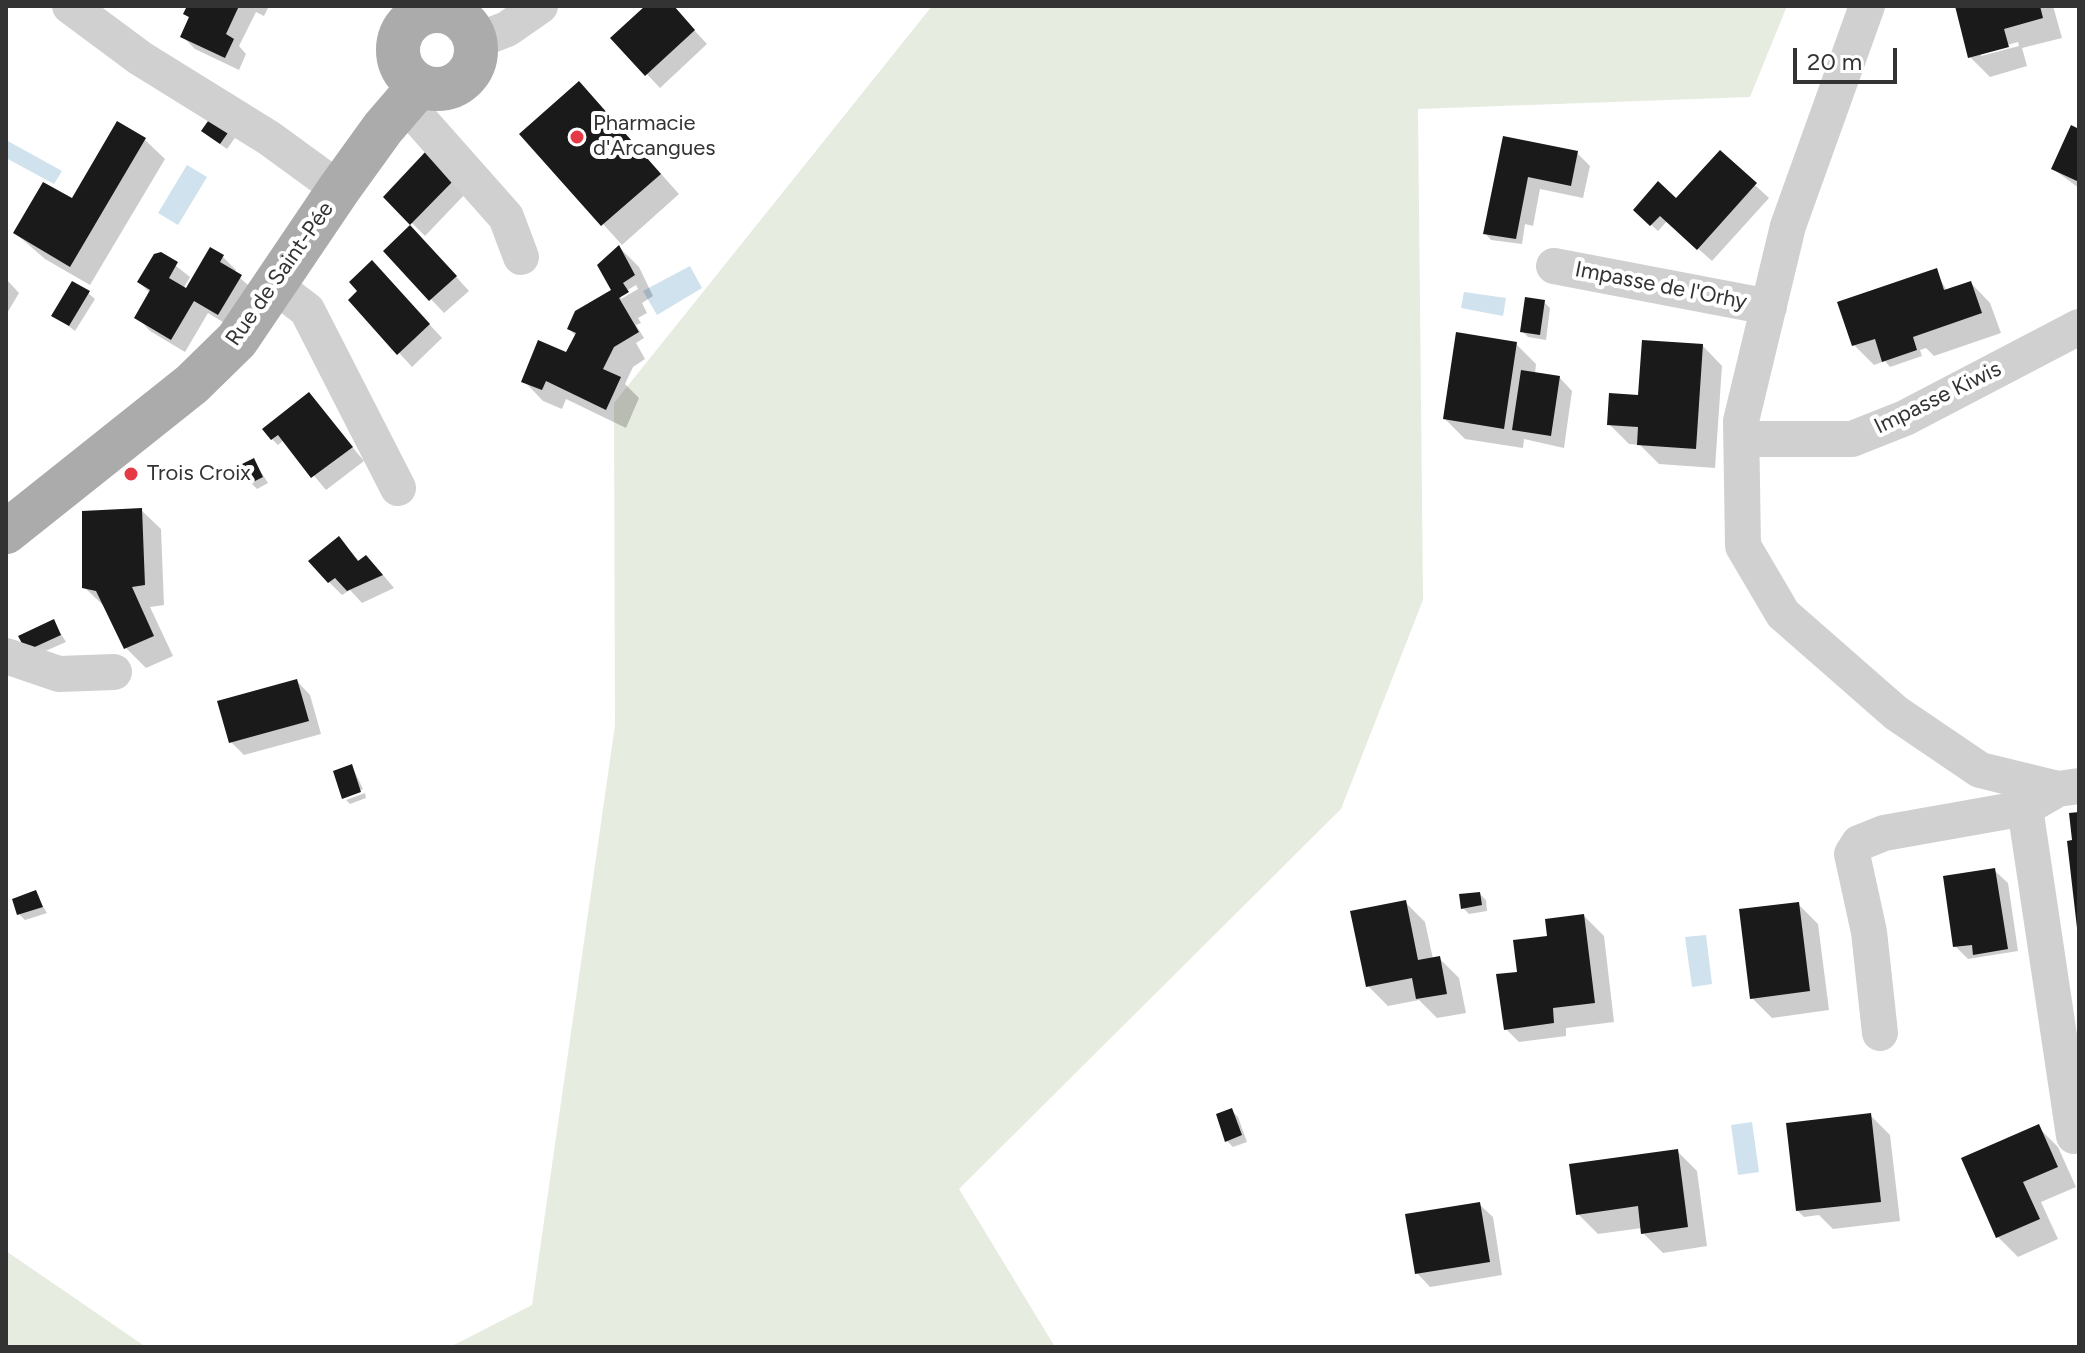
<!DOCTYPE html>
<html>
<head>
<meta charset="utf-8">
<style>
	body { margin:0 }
	#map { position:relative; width:2085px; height:1353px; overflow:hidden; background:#fff; font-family:Figtree,sans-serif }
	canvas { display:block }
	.frame { position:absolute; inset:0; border:8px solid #333; pointer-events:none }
	.scale { position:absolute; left:1793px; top:48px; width:104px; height:36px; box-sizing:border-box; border:4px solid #333; border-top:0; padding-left:10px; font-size:24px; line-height:28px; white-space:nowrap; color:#333; -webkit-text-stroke:6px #fff; paint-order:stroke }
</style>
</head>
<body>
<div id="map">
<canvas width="2085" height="1353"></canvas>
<div class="frame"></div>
<div class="scale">20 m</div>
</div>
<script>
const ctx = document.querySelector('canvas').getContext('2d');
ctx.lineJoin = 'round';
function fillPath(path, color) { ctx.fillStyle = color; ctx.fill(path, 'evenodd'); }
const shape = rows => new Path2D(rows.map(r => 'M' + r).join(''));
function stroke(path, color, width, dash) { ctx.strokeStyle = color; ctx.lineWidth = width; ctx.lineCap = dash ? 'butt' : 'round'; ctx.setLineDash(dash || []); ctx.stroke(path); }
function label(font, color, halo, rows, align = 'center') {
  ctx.font = font + ' Figtree,sans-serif'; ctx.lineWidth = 8; ctx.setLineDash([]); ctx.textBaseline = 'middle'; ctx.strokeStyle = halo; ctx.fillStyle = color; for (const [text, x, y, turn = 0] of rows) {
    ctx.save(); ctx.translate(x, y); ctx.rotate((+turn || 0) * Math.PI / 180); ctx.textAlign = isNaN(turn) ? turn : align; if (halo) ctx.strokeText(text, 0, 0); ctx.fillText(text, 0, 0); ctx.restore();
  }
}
const green = shape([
	[932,6,1787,6,1750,97,1418,109,1423,600,1341,809,959,1189,1055,1347,450,1347,532,1305,615,725,614,403],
	[6,1251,146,1347,6,1347]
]);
const water = shape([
	[6,140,62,171,54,184,6,158],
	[187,165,207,177,178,225,158,213],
	[690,266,702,288,657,315,643,291],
	[1464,292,1506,298,1503,316,1461,308],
	[1706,935,1712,984,1692,987,1685,937],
	[1752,1122,1759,1172,1738,1175,1731,1125]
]);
const shadow = shape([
	[189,6,269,6,264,16,256,12,239,46,246,54,239,70,195,49,182,36,190,19,185,14],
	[648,6,672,6,707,44,660,88,613,38],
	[1957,6,2053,6,2062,38,2022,48,2027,66,1990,77,1970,57],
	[2018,42,2019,46,1981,56,1981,52],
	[598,103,679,194,622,245,522,134],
	[213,116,237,135,227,149,210,137],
	[2079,131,2079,188,2053,169],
	[1504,139,1577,153,1590,166,1583,198,1540,189,1533,226,1525,224,1522,244,1491,240,1485,233],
	[145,140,165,159,90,285,45,259,15,233,72,201],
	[428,152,467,192,425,236,386,197],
	[1720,153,1769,198,1712,261,1667,221,1658,231,1635,210,1676,201],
	[423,240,469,291,444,313,386,251],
	[619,247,639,267,653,296,642,303,647,313,638,318,641,323,636,325,644,338,636,343,645,359,633,367,625,384,639,398,626,428,566,399,562,409,543,401,524,381,567,354,576,336,569,329,613,291],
	[636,285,638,289,621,299,621,294],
	[161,254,190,277,183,289,187,291,223,257,236,270,234,273,254,290,231,327,208,313,185,352,150,331,137,317,151,294,139,282],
	[1936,271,1947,291,1971,283,1990,303,2001,333,1934,356,1926,348,1920,350,1922,356,1890,367,1885,361,1874,365,1854,345],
	[385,276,442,338,412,367,351,300],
	[6,279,19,293,6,315],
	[88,293,95,299,75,331,54,315],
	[1544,302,1550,308,1546,340,1528,337,1522,331],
	[1516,344,1536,364,1535,374,1559,377,1572,391,1564,448,1524,439,1523,448,1465,439,1445,419],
	[1703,346,1722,366,1715,468,1659,464,1640,445,1629,444,1609,424],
	[309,395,364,461,326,490,284,440,278,445,272,439],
	[254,461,268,483,257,489,251,483],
	[141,510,161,529,164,605,150,607,173,656,146,668,126,648,106,608,84,587],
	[339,539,360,562,379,570,394,588,362,603,350,590,342,595,329,582],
	[53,621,66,642,34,656,28,649],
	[297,681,310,695,321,734,244,755,231,742],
	[352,766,363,789,344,798],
	[365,793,366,798,350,804,346,800],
	[1994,870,2008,883,2018,951,1968,959,1955,946],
	[35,893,47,913,25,920,19,914],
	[1480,894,1486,900,1487,911,1469,914,1463,908],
	[1405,902,1425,922,1433,959,1439,958,1459,978,1466,1013,1437,1018,1419,1000,1388,1006,1368,986],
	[1798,904,1818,924,1829,1010,1772,1018,1752,998],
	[1584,916,1604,936,1614,1022,1566,1028,1566,1036,1519,1042,1506,1029,1519,974,1549,938],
	[1232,1111,1238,1117,1247,1142,1233,1147,1227,1141],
	[1870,1115,1890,1135,1900,1221,1833,1229,1819,1215,1804,1217,1798,1211],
	[2038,1127,2058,1147,2076,1187,2041,1202,2058,1239,2018,1257,1998,1237],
	[1677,1151,1697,1171,1707,1246,1663,1253,1643,1233,1642,1228,1598,1234,1578,1214],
	[1479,1204,1493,1217,1502,1275,1430,1287,1417,1273]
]);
const building = shape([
	[187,6,239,6,226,34,234,39,225,58,180,37,189,17,183,14],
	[645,6,674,6,695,30,645,76,610,38],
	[1955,6,2040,6,2043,18,2004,29,2009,47,1968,58],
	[579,81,661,174,601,226,519,134],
	[213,114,232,127,220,144,201,131],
	[117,121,146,138,70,267,13,233,43,182,72,198],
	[2071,125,2079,129,2079,182,2051,169],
	[1503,136,1578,151,1571,186,1528,177,1516,239,1483,234],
	[428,149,456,178,410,225,457,276,429,301,383,251,410,225,383,197],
	[1720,150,1757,183,1697,250,1660,216,1650,226,1633,210,1658,181,1676,198],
	[619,245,635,275,623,283,629,292,619,298,639,332,614,347,603,369,621,377,606,410,546,381,542,390,521,382,538,340,566,352,576,333,567,329,575,311,611,290,597,265],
	[210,247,224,255,220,262,242,275,218,315,194,301,171,340,134,318,150,290,137,282,154,254,161,252,178,262,169,278,186,288],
	[372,260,430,324,397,355,348,300,357,291,349,282],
	[1937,268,1944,290,1971,281,1982,313,1913,337,1917,350,1882,362,1875,339,1852,346,1837,302],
	[72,281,90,291,69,326,51,316],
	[1525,297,1545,300,1540,335,1520,332],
	[1456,332,1517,342,1504,429,1443,419],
	[1642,340,1703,344,1696,449,1637,445,1638,427,1607,425,1609,393,1638,395],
	[1521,370,1560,376,1551,436,1512,430],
	[309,392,353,447,311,478,278,435,271,440,262,429],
	[254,458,263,477,249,484,240,465],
	[142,508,145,585,132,587,154,636,124,649,96,591,82,588,82,511],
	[339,536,358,561,366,555,383,575,347,591,335,578,328,583,308,561],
	[54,619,61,635,26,651,18,636],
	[297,679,309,721,229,743,217,701],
	[352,764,361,792,342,799,333,771],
	[2079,812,2079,928,2077,928,2067,841,2072,840,2069,813],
	[1995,868,2008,949,1973,955,1972,945,1953,947,1943,876],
	[36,890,43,907,17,915,12,899],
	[1480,892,1482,905,1461,909,1459,894],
	[1406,900,1418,960,1440,956,1447,994,1416,999,1412,978,1366,987,1350,911],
	[1799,902,1810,991,1750,999,1739,909],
	[1584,914,1595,1003,1553,1008,1554,1023,1504,1030,1496,974,1517,972,1513,940,1547,936,1545,919],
	[1232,1108,1242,1135,1225,1142,1216,1114],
	[1871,1113,1881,1202,1796,1211,1786,1123],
	[2039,1124,2058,1167,2023,1182,2040,1219,1996,1238,1961,1158],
	[1678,1149,1688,1227,1641,1234,1638,1206,1576,1215,1569,1164],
	[1480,1202,1490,1262,1415,1274,1405,1214]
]);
const minor = shape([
	[70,6,140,58,269,138,339,189],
	[1867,6,1788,226,1741,421,1743,546,1783,614,1896,713,1980,770,2058,789,2079,786],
	[476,41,507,29,540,6],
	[405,103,506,217,521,257],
	[1554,266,1769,307],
	[274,285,307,310,398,488],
	[1742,439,1852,439,1905,418,2079,327],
	[6,656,59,674,114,672],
	[2025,808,2074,1136],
	[1880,1033,1869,932,1852,854,1859,843,1884,833,2025,808,2058,789]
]);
const major = shape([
	'398 50a39 39 0 1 1 78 0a39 39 0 1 1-78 0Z',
	[6,532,192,384,237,340,339,189,383,128,420,85]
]);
const markers = [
	[577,137,8,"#e63946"],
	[131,474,8,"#e63946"]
];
const poiNames = [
	["Pharmacie",593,124],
	["d'Arcangues",593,149],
	["Trois Croix",147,474]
];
const streetNames = [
	["Rue de Saint-Pée",280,274,-55],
	["Impasse de l'Orhy",1661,286,11],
	["Impasse Kiwis",1938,398,-26]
];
fillPath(green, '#e6ecdf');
fillPath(water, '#cfe2ee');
fillPath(shadow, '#0003');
fillPath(building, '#1a1a1a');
stroke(minor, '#d0d0d0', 36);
stroke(major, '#ababab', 44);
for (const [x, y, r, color] of markers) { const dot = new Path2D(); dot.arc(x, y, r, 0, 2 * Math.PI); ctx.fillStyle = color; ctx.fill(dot); stroke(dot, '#fff', 3); }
label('22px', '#333', '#fff', poiNames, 'left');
label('22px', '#333', '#fff', streetNames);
</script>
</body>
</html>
